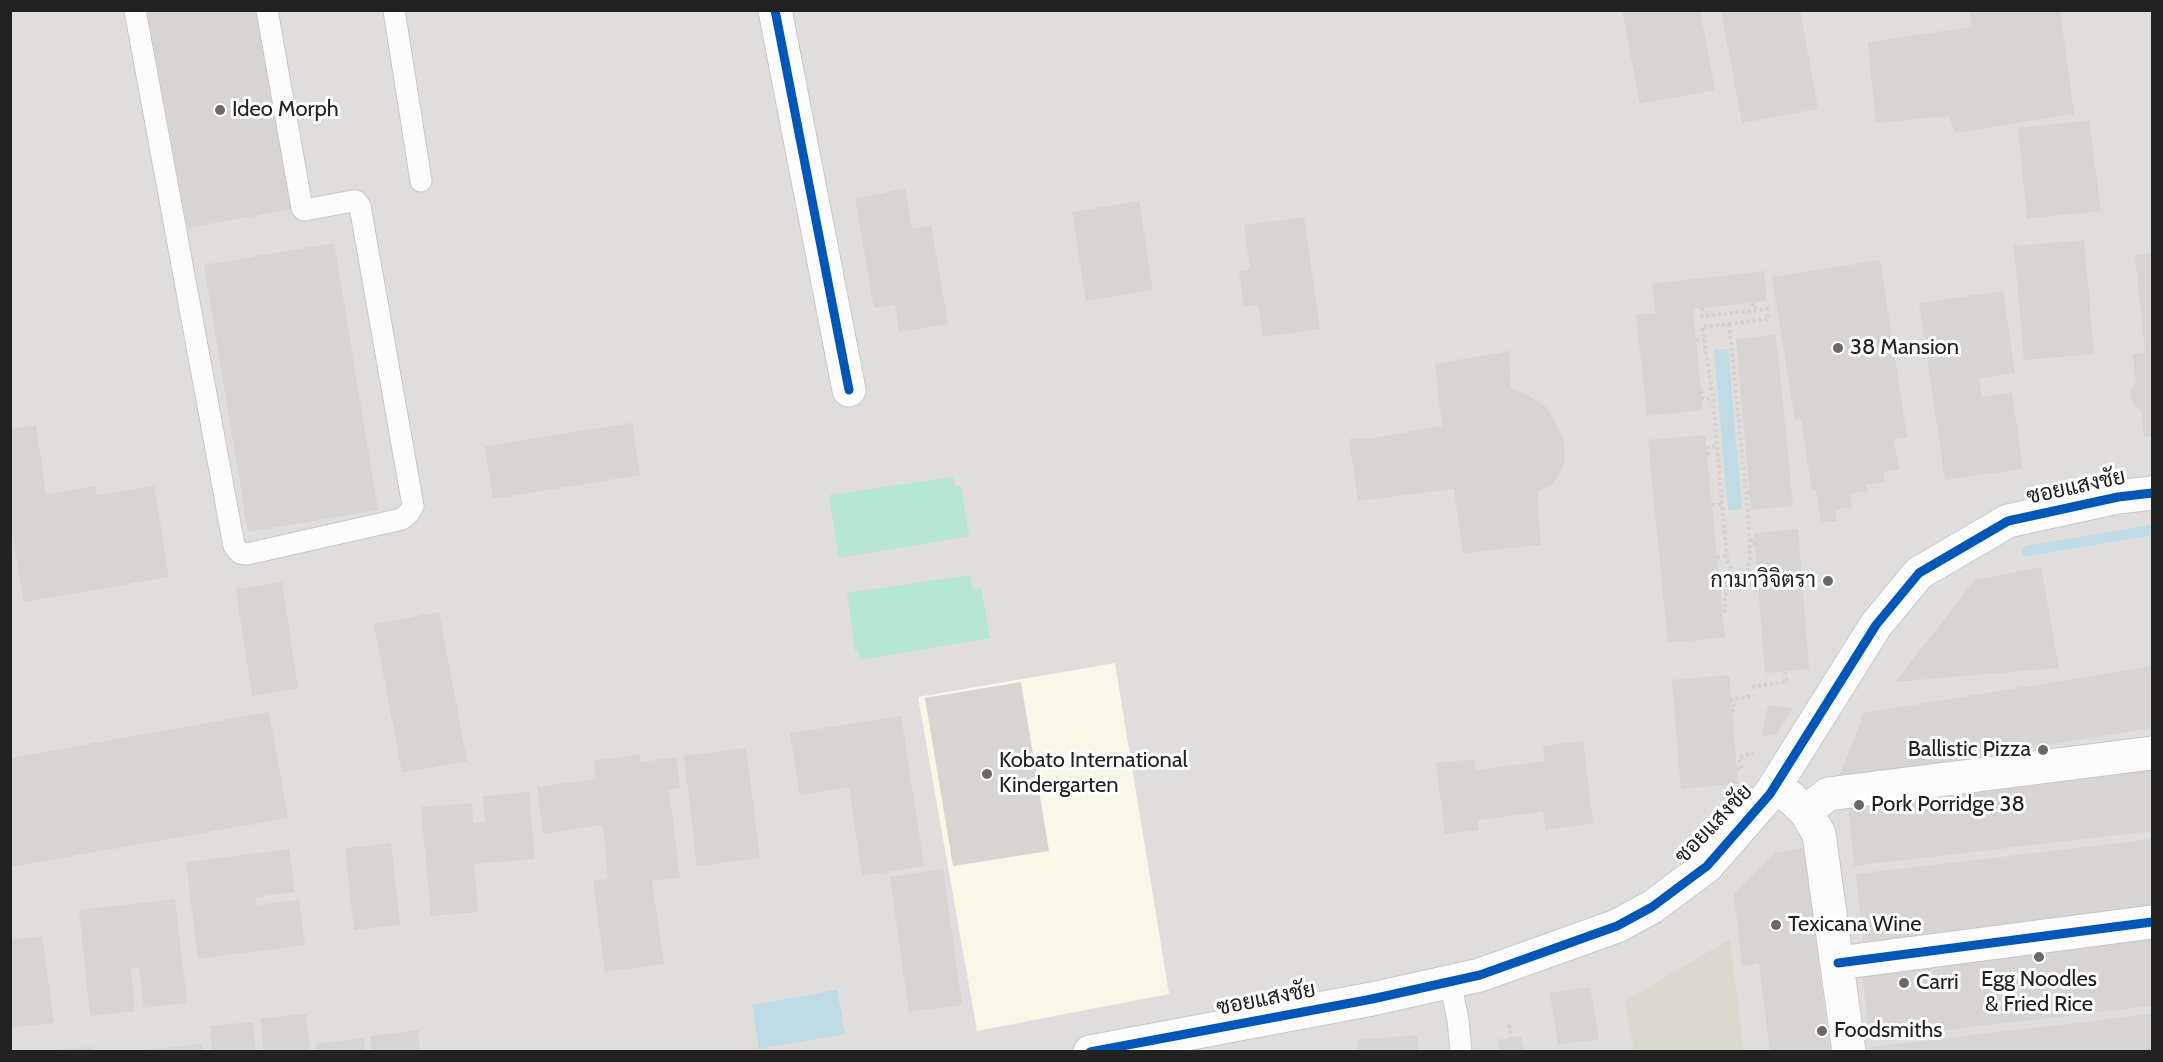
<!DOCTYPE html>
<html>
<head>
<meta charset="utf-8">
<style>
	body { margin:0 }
	#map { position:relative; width:2163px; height:1062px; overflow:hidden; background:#f0eeeb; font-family:Cabin,sans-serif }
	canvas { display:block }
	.frame { position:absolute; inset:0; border:12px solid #222; pointer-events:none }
</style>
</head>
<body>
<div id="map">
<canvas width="2163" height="1062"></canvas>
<div class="frame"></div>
</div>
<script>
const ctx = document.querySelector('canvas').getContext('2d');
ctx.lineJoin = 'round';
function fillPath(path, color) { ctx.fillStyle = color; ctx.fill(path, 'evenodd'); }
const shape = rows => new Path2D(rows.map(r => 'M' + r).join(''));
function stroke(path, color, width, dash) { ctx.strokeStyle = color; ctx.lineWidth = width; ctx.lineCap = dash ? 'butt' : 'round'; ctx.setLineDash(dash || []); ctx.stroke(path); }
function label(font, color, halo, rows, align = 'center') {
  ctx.font = font + ' Cabin,Sarabun,sans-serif'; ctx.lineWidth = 6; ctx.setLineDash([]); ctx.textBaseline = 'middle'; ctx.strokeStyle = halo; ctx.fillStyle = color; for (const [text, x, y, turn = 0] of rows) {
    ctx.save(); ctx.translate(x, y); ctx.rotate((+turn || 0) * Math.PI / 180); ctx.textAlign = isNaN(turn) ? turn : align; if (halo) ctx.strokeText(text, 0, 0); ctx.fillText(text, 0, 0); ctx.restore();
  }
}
const residential = shape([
	[10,11,2152,11,2152,1051,11,1051]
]);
const education = shape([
	[1115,663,1169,994,977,1031,918,697]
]);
const construction = shape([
	[1730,939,1744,1051,1634,1051,1625,1001]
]);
const pitch = shape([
	[953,477,955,486,961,486,969,536,839,558,829,495],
	[970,575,973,589,981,588,990,638,860,660,858,651,855,651,847,593]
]);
const parking = shape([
	[1928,576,1958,578,1924,629,1847,721,1832,711],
	[1758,609,1765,708,1753,720,1738,744,1725,613],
	[1541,1000,1545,1042,1490,1049,1486,1012]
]);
const water = shape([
	[1728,349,1742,509,1728,510,1714,350],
	[837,990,845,1034,759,1049,752,1005]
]);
const stream = shape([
	[2027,551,2152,530]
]);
const building = shape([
	[147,10,257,10,294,209,187,228],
	[1622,10,1700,10,1715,90,1640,104],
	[1721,10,1800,10,1818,109,1742,123],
	[1970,10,2060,10,2074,114,1955,133,1949,116,1876,123,1868,42,1972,27],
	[2089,120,2101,211,2027,219,2018,128],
	[905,189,912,229,931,226,948,324,899,332,895,304,874,308,855,198],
	[1139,201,1153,290,1086,301,1072,212],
	[1304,217,1320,329,1263,337,1258,305,1244,307,1239,271,1250,269,1244,225],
	[2084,240,2094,354,2024,360,2014,246],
	[334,243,378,510,248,532,204,265],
	[2152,253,2152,436,2144,437,2141,410,2133,406,2130,392,2136,382,2133,354,2145,352,2135,255],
	[1880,260,1907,437,1894,439,1899,469,1883,472,1885,482,1866,485,1868,491,1850,494,1852,507,1835,510,1837,521,1821,523,1816,490,1812,490,1801,419,1795,420,1772,277],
	[1764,271,1767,301,1693,309,1703,410,1647,416,1636,315,1656,313,1652,284],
	[2003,291,2015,373,1979,378,1982,397,2012,392,2023,469,1945,480,1919,303],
	[1776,335,1793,506,1751,510,1736,339],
	[1509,351,1511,388,1526,394,1546,407,1564,439,1565,460,1559,476,1550,486,1537,492,1541,545,1463,553,1454,489,1358,501,1349,439,1373,438,1442,426,1435,364],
	[632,423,640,475,493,499,485,446],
	[36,425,46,494,95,486,97,495,154,486,169,577,24,602,10,523,10,429],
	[1705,435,1725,637,1668,643,1648,440],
	[1798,529,1809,669,1765,673,1754,533],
	[2041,567,2059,668,1895,682,1975,580],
	[282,582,298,689,252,696,236,589],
	[439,612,467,761,402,773,374,624],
	[2152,666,2152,728,1838,779,1864,713],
	[1729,675,1738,784,1681,789,1672,680],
	[1021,682,1049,851,953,866,925,698],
	[1768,705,1793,708,1775,735,1762,736],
	[269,712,288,818,10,867,10,758],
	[901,716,924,866,862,876,849,787,800,795,790,733],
	[1583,741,1593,823,1546,830,1543,812,1478,820,1479,830,1445,834,1436,763,1474,759,1476,770,1545,761,1543,746],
	[746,748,760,858,697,866,684,756],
	[640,754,641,762,676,757,680,788,669,790,680,878,652,881,664,964,605,972,593,881,608,879,603,825,543,834,537,787,596,779,594,761],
	[2152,762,2152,831,1854,866,1847,797],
	[529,792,535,859,474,864,478,912,431,916,421,807,472,803,473,823,485,822,483,796],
	[2152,839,2152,908,1863,942,1856,874],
	[391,843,400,925,354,930,345,848],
	[1804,848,1830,1052,1770,1052,1759,963,1742,966,1734,894,1777,852],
	[289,849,295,892,256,897,256,905,299,900,305,945,198,959,186,862],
	[943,869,962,1005,909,1012,890,877],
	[175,899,187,1003,144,1008,139,967,131,969,135,1011,90,1016,79,910],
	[42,936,54,1023,10,1028,10,940],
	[2152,937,2152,1006,1869,1039,1862,971],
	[1590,987,1599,1039,1558,1045,1550,993],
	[306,1014,310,1052,264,1052,261,1018],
	[2152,1014,2152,1052,1871,1052,1870,1047],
	[253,1022,256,1052,212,1052,210,1026],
	[418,1030,420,1052,372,1052,370,1036],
	[1417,1035,1418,1052,1358,1052,1357,1040],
	[1522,1036,1524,1052,1500,1052,1498,1040],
	[364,1038,365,1052,317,1052,316,1044],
	[201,1044,202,1052,142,1052,142,1050],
	[92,1047,93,1052,52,1052,52,1050]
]);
const path = shape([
	[1752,303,1752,307,1757,307,1757,310],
	[1702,308,1702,316,1767,309,1768,319,1729,324],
	[1729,324,1748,513,1750,559,1743,591,1727,560,1713,398,1702,327,1729,324],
	[1696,340,1704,340],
	[1701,391,1703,399,1713,398],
	[1708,455,1709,446,1717,446],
	[1747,493,1753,492],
	[1712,505,1722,505],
	[1750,540,1754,540,1755,547],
	[1717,557,1727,556],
	[1744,586,1759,584],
	[1723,611,1725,611,1725,595,1738,583],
	[1752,687,1787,681,1785,672],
	[1732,711,1735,710,1732,699,1754,696],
	[1737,769,1742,769,1739,758,1753,752],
	[1509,1025,1513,1052]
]);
const service = shape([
	[135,10,234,546,240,553,247,554,402,519,409,513,413,506,360,206,356,201,353,201,304,210,302,208,267,10],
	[394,10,421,181],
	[1450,981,1458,1020,1461,1052]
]);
const minor = shape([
	[775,10,849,390],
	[1790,797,1806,812,1819,834,1849,1052],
	[1806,812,1828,794,2152,753],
	[1838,963,2152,922],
	[1090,1052,1372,999,1480,975,1617,926,1652,907,1707,866,1770,794,1876,625,1919,573,2008,521,2118,497,2152,493]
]);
const cycleway = shape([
	[775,10,849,390],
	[1838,963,2152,922],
	[1090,1052,1372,999,1480,975,1617,926,1652,907,1707,866,1770,794,1876,625,1919,573,2008,521,2118,497,2152,493]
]);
const markers = [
	[220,110,6,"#6a6968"],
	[1838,348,6,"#6a6968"],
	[1828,581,6,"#6a6968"],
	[2043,750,6,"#6a6968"],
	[987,774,6,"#6a6968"],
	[1859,805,6,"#6a6968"],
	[1776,925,6,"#6a6968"],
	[2039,957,6,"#6a6968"],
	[1904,983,6,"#6a6968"],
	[1822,1031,6,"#6a6968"]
];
const poiNames = [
	["Ideo Morph",232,110],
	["38 Mansion",1850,348],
	["กามาวิจิตรา",1816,581,"right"],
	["Ballistic Pizza",2031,750,"right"],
	["Kobato International",999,761],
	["Kindergarten",999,786],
	["Pork Porridge 38",1871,805],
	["Texicana Wine",1788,925],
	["Egg Noodles",2039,980,"center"],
	["& Fried Rice",2039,1005,"center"],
	["Carri",1916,983],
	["Foodsmiths",1834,1031]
];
const streetNames = [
	["ซอยแสงชัย",2076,487,-12],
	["ซอยแสงชัย",1714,824,-46],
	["ซอยแสงชัย",1266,999,-11]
];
fillPath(residential, '#dfdedc');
fillPath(education, '#f8f7e8');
fillPath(construction, '#d9d9cd');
fillPath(pitch, '#b7e6d2');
fillPath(parking, '#e0dfde');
fillPath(water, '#bfdbe3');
stroke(stream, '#bfdbe3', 10);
fillPath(building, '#d7d4d2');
stroke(service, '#c9c8c7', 23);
stroke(minor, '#c9c8c7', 35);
stroke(path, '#dccecd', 4, [3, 3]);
stroke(service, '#fdfcfc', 21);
stroke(minor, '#fdfcfc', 33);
stroke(cycleway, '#0057b8', 9);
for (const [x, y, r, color] of markers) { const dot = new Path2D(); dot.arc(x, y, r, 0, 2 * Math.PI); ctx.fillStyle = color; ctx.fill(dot); stroke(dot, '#fff', 2); }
label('22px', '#222', '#fff', poiNames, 'left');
label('22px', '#222', '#fff', streetNames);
</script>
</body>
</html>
